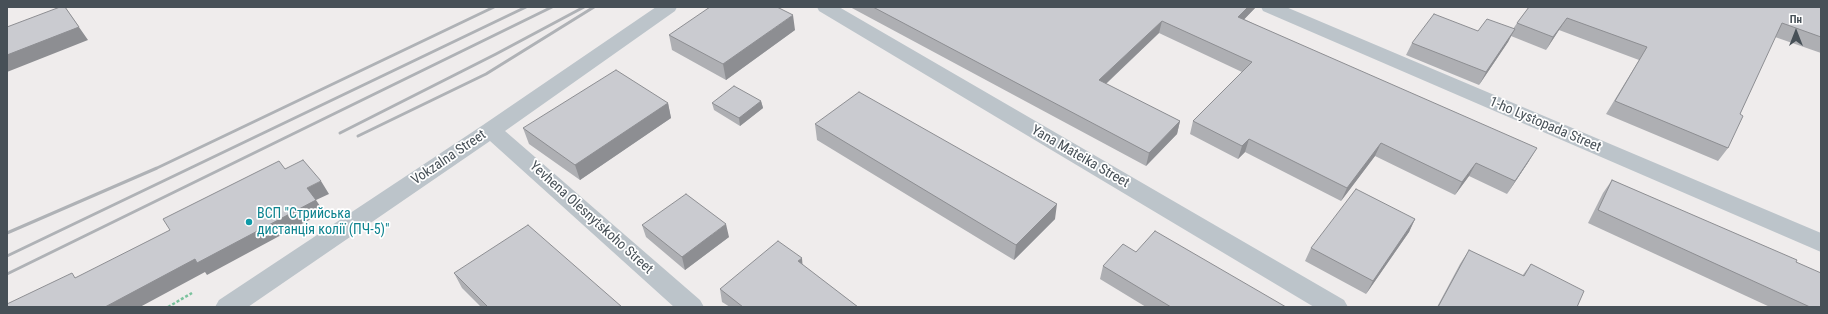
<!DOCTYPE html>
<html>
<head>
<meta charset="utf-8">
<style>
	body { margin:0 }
	#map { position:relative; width:1828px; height:314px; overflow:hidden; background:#efecec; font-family:"Roboto Condensed",sans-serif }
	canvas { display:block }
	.frame { position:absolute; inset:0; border:8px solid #475057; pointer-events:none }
	.north { position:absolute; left:1776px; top:12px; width:40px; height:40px; -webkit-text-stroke:3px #fff; paint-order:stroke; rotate:0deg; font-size:11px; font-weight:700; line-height:16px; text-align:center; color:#475057 }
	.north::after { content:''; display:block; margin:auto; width:14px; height:18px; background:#475057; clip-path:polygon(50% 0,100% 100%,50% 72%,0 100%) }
</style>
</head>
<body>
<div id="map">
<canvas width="1828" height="314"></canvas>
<div class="frame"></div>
<div class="north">Пн</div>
</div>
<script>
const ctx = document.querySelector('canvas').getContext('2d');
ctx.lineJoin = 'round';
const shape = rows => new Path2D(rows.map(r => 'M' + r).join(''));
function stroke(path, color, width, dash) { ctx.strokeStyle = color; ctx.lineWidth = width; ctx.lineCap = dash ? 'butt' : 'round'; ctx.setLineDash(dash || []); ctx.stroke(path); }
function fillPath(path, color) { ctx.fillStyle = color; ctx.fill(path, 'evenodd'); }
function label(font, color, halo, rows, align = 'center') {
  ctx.font = font + ' "Roboto Condensed",sans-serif'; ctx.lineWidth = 3.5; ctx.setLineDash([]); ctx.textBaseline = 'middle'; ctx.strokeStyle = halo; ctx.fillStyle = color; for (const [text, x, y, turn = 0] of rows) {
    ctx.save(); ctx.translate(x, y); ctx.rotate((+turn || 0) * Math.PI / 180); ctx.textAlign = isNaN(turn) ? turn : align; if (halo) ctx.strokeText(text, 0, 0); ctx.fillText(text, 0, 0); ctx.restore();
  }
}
const path = shape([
	[168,307,192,293]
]);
const minor = shape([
	[656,7,677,7,675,11,505,131,700,300,704,307,674,307,490,141,248,307,215,307,219,300,483,125,656,7],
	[817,7,839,7,1344,300,1348,307,1314,307,819,11,817,7],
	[1261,7,1286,7,1821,233,1821,252,1263,11,1261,7]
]);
const rail = shape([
	[340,133,496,54,584,7],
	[358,136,486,74,594,7],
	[7,233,157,168,494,7],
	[7,256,526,7],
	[7,274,552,7]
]);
const wall = shape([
	[850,7,1256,7,1244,19,1529,161,1507,194,1469,176,1455,195,1375,156,1341,201,1245,152,1238,159,1190,134,1193,121,1242,72,1159,33,1106,84,1180,121,1177,134,1146,166],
	[1529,7,1821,7,1821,53,1775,37,1740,114,1728,148,1718,161,1606,114,1639,60,1559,30,1546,50,1511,36,1508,42,1479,85,1406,55,1412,43,1478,31,1513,29,1517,23],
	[795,30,726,80,672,50,669,35],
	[761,101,763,108,740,126,714,110,712,103],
	[668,103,671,118,580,180,529,144,523,128],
	[815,124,1055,219,1014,260,817,140],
	[1612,180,1796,262,1821,307,1770,307,1588,223,1603,193],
	[1415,219,1409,232,1366,294,1305,261,1311,248],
	[642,225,729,237,685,270,646,237],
	[1469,250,1522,276,1531,264,1577,307,1437,307,1460,264],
	[1136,252,1286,307,1146,307,1100,279,1103,266],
	[802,265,858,307,730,307,722,302,720,289],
	[454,273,622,307,481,307,462,288]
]);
const shadedWall = shape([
	[65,7,88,40,7,72,7,55],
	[1248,7,1256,7,1235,29,1238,17],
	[793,15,795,30,726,80,723,64],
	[1567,18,1559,30,1546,50,1553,37],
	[1162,21,1159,33,1096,93,1099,80],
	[1515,29,1508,42,1479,85,1486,72],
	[761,101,763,108,740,126,739,118],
	[668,103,671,118,580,180,575,165],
	[1180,121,1177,134,1146,166,1149,153],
	[1249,139,1245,152,1238,159,1242,146],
	[1381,143,1375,156,1341,201,1347,188],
	[1537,148,1529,161,1507,194,1515,181],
	[1476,163,1469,176,1455,195,1462,182],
	[321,181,329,194,316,200,324,212,207,275,205,272,140,307,105,307,307,188],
	[1057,204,1055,219,1014,260,1016,245],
	[1415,219,1409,232,1366,294,1373,281],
	[726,224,729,237,685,270,682,257],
	[802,258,803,271,798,261]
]);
const building = shape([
	[60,7,65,7,79,27,7,55,7,27,60,7],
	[710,7,777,7,793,15,723,64,669,35,710,7],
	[873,7,1248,7,1238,17,1537,148,1515,181,1476,163,1462,182,1381,143,1347,188,1249,139,1242,146,1193,121,1252,62,1162,21,1099,80,1180,121,1149,153,873,7],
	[1529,7,1821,7,1821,37,1782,23,1740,114,1743,116,1728,148,1615,101,1647,47,1567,18,1553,37,1517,23,1529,7],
	[1434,14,1478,31,1487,19,1515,29,1486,72,1412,43,1434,14],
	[616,70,668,103,575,165,523,128,616,70],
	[734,86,761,101,739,118,712,103,734,86],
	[859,92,1057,204,1016,245,815,124,859,92],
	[303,160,321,181,307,188,316,200,197,263,195,259,105,307,7,307,7,304,72,273,75,278,170,230,163,219,279,161,285,169,303,160],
	[1612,180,1797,260,1796,262,1821,273,1821,307,1810,307,1598,210,1612,180],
	[1356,189,1415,219,1373,281,1311,248,1356,189],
	[686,194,726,224,682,257,642,225,686,194],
	[528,225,622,307,488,307,454,273,528,225],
	[1155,231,1286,307,1171,307,1103,266,1123,244,1136,252,1155,231],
	[778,241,802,258,798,261,858,307,743,307,720,289,778,241],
	[1469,250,1524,276,1531,264,1584,291,1577,307,1438,307,1469,250]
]);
const markers = [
	[249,222,4,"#0f9aa8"]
];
const streetNames = [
	["1-ho Lystopada Street",1545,125,23],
	["Yana Mateika Street",1080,157,30],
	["Vokzalna Street",449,158,-34],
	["Yevhena Olesnytskoho Street",591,218,42]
];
const cultureNames = [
	["ВСП \"Стрийська",257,214],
	["дистанція колії (ПЧ-5)\"",257,230]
];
stroke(path, '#7ac29d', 2.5, [3, 2]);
fillPath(minor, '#bcc4ca');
stroke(rail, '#afb2b6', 3);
fillPath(wall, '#aeafb3');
fillPath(shadedWall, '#8d8e92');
fillPath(building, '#cacbd0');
stroke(building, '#8d8e92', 1);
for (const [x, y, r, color] of markers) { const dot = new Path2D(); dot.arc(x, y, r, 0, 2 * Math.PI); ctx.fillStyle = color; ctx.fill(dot); stroke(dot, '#fff', 1.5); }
label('14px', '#475057', '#fff', streetNames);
label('14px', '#0d838f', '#fff', cultureNames, 'left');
</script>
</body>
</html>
